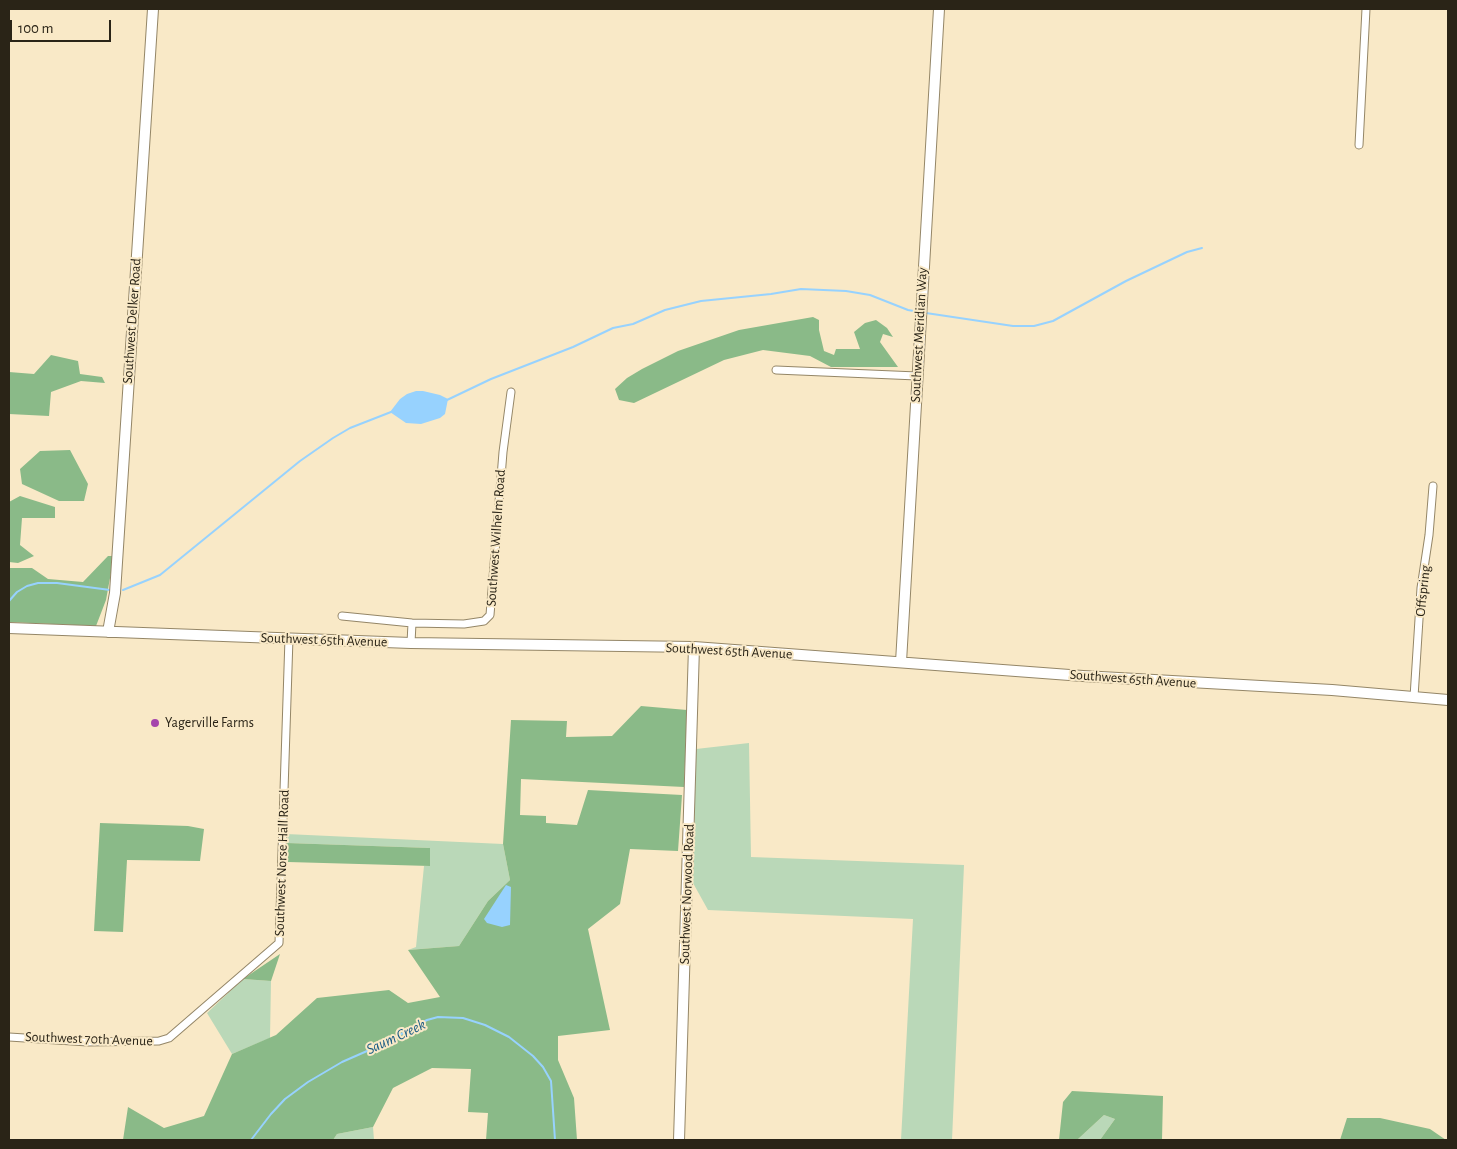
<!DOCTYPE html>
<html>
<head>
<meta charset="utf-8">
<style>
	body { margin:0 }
	#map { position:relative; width:1457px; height:1149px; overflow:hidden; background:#f9e9c7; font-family:"Alegreya Sans",sans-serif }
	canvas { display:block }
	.frame { position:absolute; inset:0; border:10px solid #2a2417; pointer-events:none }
	.scale { position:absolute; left:10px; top:20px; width:101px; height:22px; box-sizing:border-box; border:2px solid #2a2417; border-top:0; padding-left:6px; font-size:15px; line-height:18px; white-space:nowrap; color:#2a2417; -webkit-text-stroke:4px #f9e9c7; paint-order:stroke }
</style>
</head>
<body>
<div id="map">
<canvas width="1457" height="1149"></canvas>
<div class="frame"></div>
<div class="scale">100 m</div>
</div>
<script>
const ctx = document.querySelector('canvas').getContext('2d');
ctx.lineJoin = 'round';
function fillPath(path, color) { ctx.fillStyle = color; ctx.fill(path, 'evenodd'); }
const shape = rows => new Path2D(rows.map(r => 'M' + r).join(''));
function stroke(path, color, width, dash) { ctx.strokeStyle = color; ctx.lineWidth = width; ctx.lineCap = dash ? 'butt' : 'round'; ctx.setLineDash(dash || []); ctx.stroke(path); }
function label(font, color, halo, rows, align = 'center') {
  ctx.font = font + ' "Alegreya Sans",sans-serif'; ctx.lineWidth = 4; ctx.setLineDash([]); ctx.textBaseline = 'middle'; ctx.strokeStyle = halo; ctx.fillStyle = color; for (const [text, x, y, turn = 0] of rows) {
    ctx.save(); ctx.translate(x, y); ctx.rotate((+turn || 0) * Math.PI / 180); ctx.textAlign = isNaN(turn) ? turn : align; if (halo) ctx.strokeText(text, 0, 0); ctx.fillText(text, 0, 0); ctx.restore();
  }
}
const green = shape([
	[749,743,751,857,964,865,952,1140,901,1140,913,919,708,910,693,883,696,749],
	[286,834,503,844,510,880,488,901,459,946,408,950,416,947,424,866,430,866,430,848,287,843],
	[243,979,271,981,270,1038,232,1054,207,1013],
	[1104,1115,1115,1119,1100,1140,1077,1140],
	[373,1127,374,1140,333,1140,337,1134]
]);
const forest = shape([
	[813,317,819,320,819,330,824,351,834,355,836,349,860,349,854,332,865,323,876,320,887,328,893,337,883,334,880,342,898,367,831,367,810,356,763,350,724,360,634,403,619,400,615,389,627,378,642,369,678,351,739,330],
	[51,355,78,361,80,374,102,377,105,383,81,381,51,392,49,416,9,414,9,372,34,374],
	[70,450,88,484,84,501,59,501,22,484,20,469,40,451],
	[20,496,55,507,55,518,22,518,20,545,34,556,18,563,9,562,9,502],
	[108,556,114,556,106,600,96,626,9,622,9,568,32,568,48,579,83,582],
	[641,706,687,710,684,787,521,779,520,815,546,816,546,823,577,825,588,790,682,795,678,851,630,849,620,904,588,929,610,1030,558,1036,558,1060,574,1098,577,1140,486,1140,488,1113,468,1112,471,1069,432,1068,393,1088,373,1127,337,1134,333,1140,123,1140,128,1107,164,1128,204,1116,232,1054,276,1035,317,998,389,990,408,1003,440,997,408,950,459,946,488,901,510,880,503,844,511,720,567,721,566,737,612,736],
	[100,823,188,826,204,829,200,861,127,860,123,932,94,931],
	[287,843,430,848,430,866,288,862],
	[280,954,271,981,243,979],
	[1072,1091,1163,1096,1162,1140,1100,1140,1115,1119,1104,1115,1077,1140,1059,1140,1063,1102],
	[1347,1118,1380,1118,1430,1129,1446,1140,1340,1140]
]);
const water = shape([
	[416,391,423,391,440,395,448,399,445,414,440,418,421,424,406,423,390,412,400,399,407,394],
	[506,885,511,887,510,925,502,927,487,923,484,919]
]);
const stream = shape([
	[926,313,1013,326,1034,326,1053,321,1126,281,1187,252,1202,248],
	[447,400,491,379,573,347,613,328,633,324,665,310,701,301,771,294,801,289,846,291,870,295,908,310,919,312],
	[123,590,160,575,300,461,333,438,350,428,391,412],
	[9,601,17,592,27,586,38,583,57,583,110,590],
	[251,1140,271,1114,285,1099,308,1082,342,1062,383,1044,427,1020,438,1017,463,1018,485,1025,509,1037,533,1056,543,1067,551,1081,555,1140]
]);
const street = shape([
	[1359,145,1366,9],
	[776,370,917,376],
	[342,616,412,623,464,624,484,621,490,615,503,452,511,392],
	[411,643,412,623],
	[1414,697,1421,588,1429,535,1433,486],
	[9,1037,88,1042,159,1041,169,1038,279,943,289,638]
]);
const secondary = shape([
	[9,628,411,643,694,647,1083,676,1332,690,1448,700],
	[108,632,115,593,153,9],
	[901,662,939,9],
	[679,1140,694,647]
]);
const markers = [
	[155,723,5,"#a544ac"]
];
const streetNames = [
	["Southwest Delker Road",132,321,-86],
	["Southwest Meridian Way",919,335,-87],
	["Southwest Wilhelm Road",496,538,-86],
	["Offspring",1423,591,-84],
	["Southwest 65th Avenue",324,640,2],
	["Southwest 65th Avenue",729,651,3],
	["Southwest 65th Avenue",1133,679,4],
	["Southwest Norse Hall Road",282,863,-88],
	["Southwest Norwood Road",687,894,-88],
	["Southwest 70th Avenue",89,1039,2]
];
const poiNames = [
	["Yagerville Farms",165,723]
];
const waterNames = [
	["Saum Creek",396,1037,-25]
];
fillPath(green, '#bad8b8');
fillPath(forest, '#8aba88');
fillPath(water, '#97d2fe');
stroke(stream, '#97d2fe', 2);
stroke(street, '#948667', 9);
stroke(secondary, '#948667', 12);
stroke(street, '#fff', 7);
stroke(secondary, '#fff', 10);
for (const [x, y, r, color] of markers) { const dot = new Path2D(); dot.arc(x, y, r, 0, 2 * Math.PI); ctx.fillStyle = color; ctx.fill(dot); stroke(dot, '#f9e9c7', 2); }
label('14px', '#2a2417', '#f9e9c7', streetNames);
label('14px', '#2a2417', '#f9e9c7', poiNames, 'left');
label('italic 15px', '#195b85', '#f9e9c7', waterNames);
</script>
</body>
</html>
